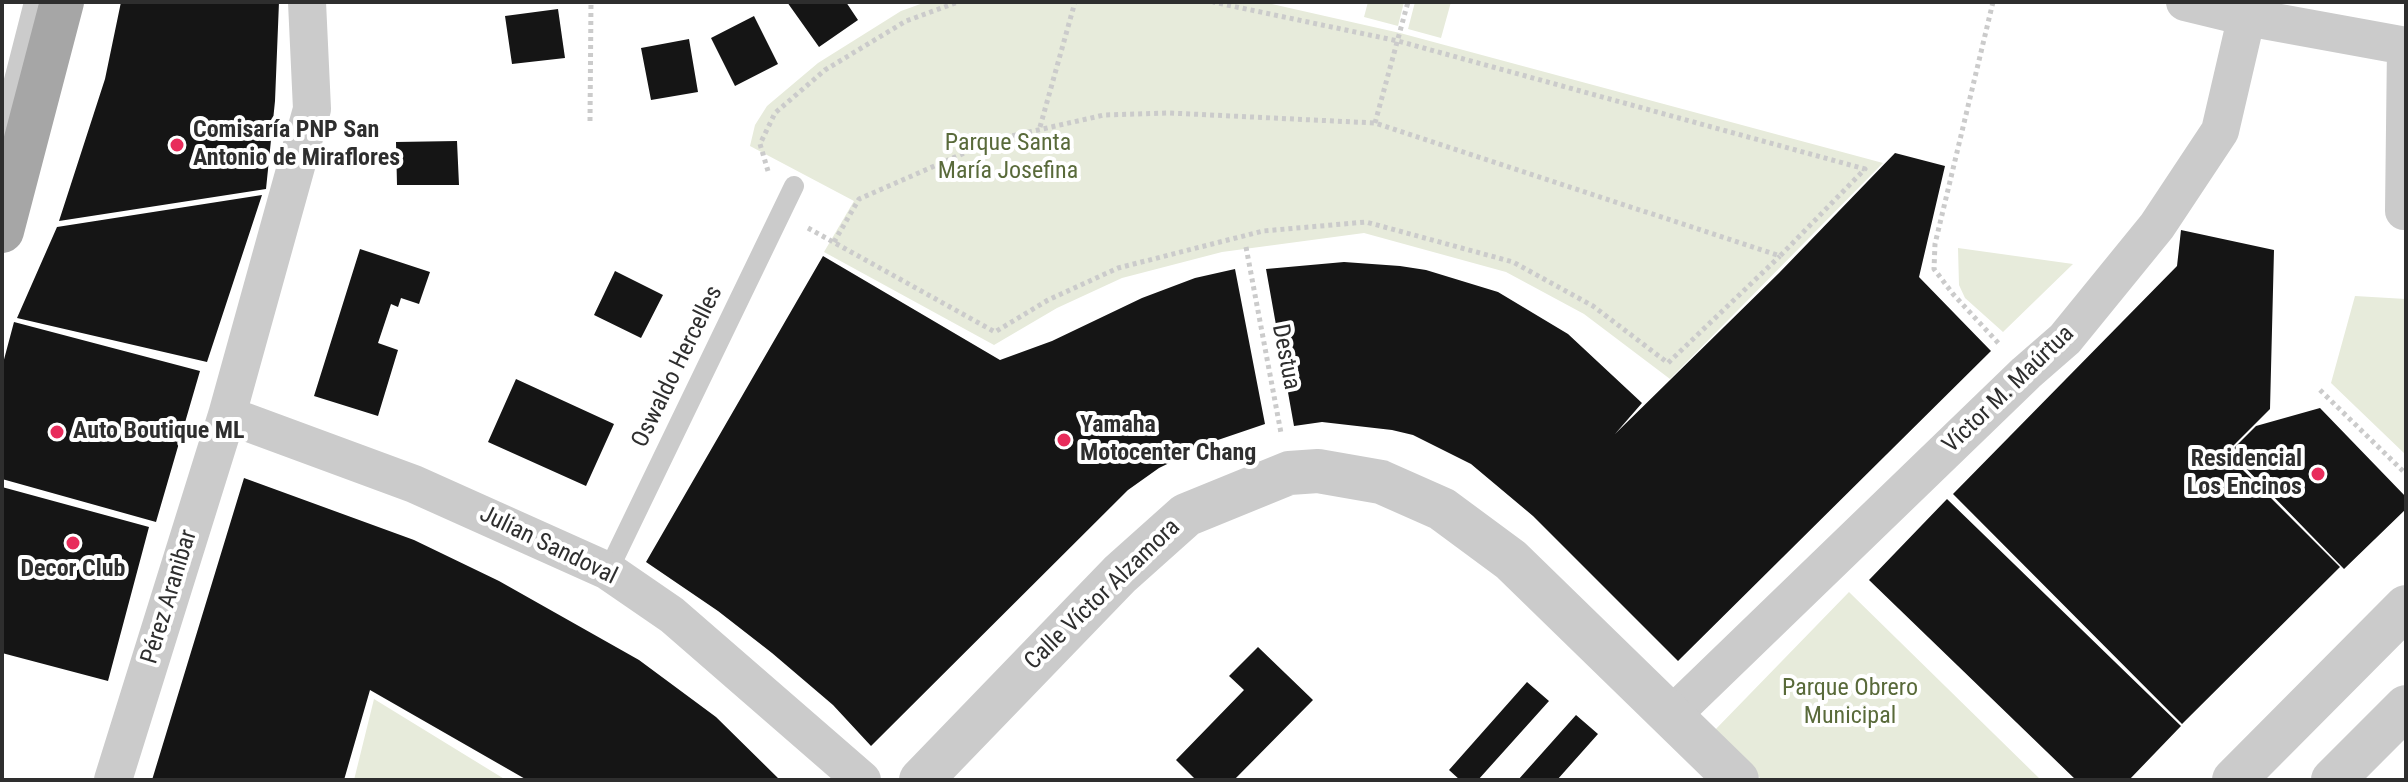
<!DOCTYPE html>
<html>
<head>
<meta charset="utf-8">
<style>
	body { margin:0 }
	#map { position:relative; width:2408px; height:782px; overflow:hidden; background:#fff; font-family:"Roboto Condensed",sans-serif }
	canvas { display:block }
	.frame { position:absolute; inset:0; border:4px solid #2e2e2e; pointer-events:none }
</style>
</head>
<body>
<div id="map">
<canvas width="2408" height="782"></canvas>
<div class="frame"></div>
</div>
<script>
const ctx = document.querySelector('canvas').getContext('2d');
ctx.lineJoin = 'round';
function fillPath(path, color) { ctx.fillStyle = color; ctx.fill(path, 'evenodd'); }
const shape = rows => new Path2D(rows.map(r => 'M' + r).join(''));
function stroke(path, color, width, dash) { ctx.strokeStyle = color; ctx.lineWidth = width; ctx.lineCap = dash ? 'butt' : 'round'; ctx.setLineDash(dash || []); ctx.stroke(path); }
function label(font, color, halo, rows, align = 'center') {
  ctx.font = font + ' "Roboto Condensed",sans-serif'; ctx.lineWidth = 8; ctx.setLineDash([]); ctx.textBaseline = 'middle'; ctx.strokeStyle = halo; ctx.fillStyle = color; for (const [text, x, y, turn = 0] of rows) {
    ctx.save(); ctx.translate(x, y); ctx.rotate((+turn || 0) * Math.PI / 180); ctx.textAlign = isNaN(turn) ? turn : align; if (halo) ctx.strokeText(text, 0, 0); ctx.fillText(text, 0, 0); ctx.restore();
  }
}
const green = shape([
	[926,2,1263,2,1400,33,1883,163,1670,379,1584,314,1506,272,1364,233,1222,252,1122,278,1057,308,994,345,824,252,854,201,750,146,755,125,767,106,818,63,901,11],
	[1368,2,1404,2,1398,26,1364,17],
	[1415,2,1451,2,1441,38,1408,29],
	[1958,248,2073,264,2003,332,1965,298,1959,285],
	[2355,296,2406,299,2406,455,2331,383],
	[1849,592,2041,780,1762,780,1713,732],
	[374,699,506,780,354,780]
]);
const building = shape([
	[121,2,279,2,275,101,266,189,59,221,105,79],
	[787,2,846,2,858,20,819,47],
	[558,9,565,58,512,64,505,16],
	[754,16,778,64,735,86,711,38],
	[689,39,698,92,651,100,641,48],
	[457,141,459,185,397,185,396,142],
	[1895,153,1945,166,1919,277,1991,351,1678,661,1533,516,1471,464,1413,435,1392,430,1322,422,1294,426,1266,269,1344,262,1400,266,1426,270,1498,292,1568,334,1642,403,1615,434,1779,273],
	[262,195,207,362,17,318,57,227],
	[2181,230,2274,250,2270,409,2226,453,2340,567,2182,724,1953,494,2177,266],
	[360,249,430,272,419,304,401,298,398,307,391,304,378,343,398,350,378,416,314,396],
	[823,256,1000,360,1052,341,1142,298,1195,278,1235,269,1265,424,1212,442,1159,468,1128,490,871,746,833,705,772,653,718,611,646,562],
	[615,271,663,295,641,338,594,315],
	[14,322,200,371,156,522,2,479,2,367],
	[516,379,614,424,586,486,488,442],
	[2320,408,2406,497,2406,509,2344,569,2230,452,2256,426],
	[244,478,414,540,499,581,639,660,716,717,780,780,527,780,370,690,344,780,152,780],
	[2,487,149,527,108,681,2,653],
	[1947,499,2181,726,2129,780,2076,780,1869,580],
	[1258,647,1313,700,1234,780,1196,780,1176,760,1244,690,1229,676],
	[1527,682,1549,701,1478,780,1460,780,1449,770],
	[1576,715,1598,734,1557,780,1518,780]
]);
const path = shape([
	[1993,2,1935,244,1934,269,1953,294,2001,346],
	[590,121,591,2],
	[1375,123,1408,2],
	[1040,127,1075,2],
	[768,171,760,144,775,113,825,70,906,21,958,2],
	[808,228,995,332,1048,300,1118,268,1263,231,1366,222,1513,262,1593,306,1668,363,1780,256],
	[834,242,859,199,994,140,1104,115,1170,113,1375,123,1780,256,1865,169,1398,41,1213,2],
	[1246,247,1281,433],
	[2320,390,2406,474]
]);
const service = shape([
	[2,127,34,2],
	[608,571,794,186]
]);
const minor = shape([
	[2185,2,2247,17,2406,46],
	[2404,211,2406,46],
	[227,415,414,484,608,571,672,615,862,780],
	[1672,715,2026,373,2065,339,2157,226,2220,131,2250,2],
	[113,780,227,415,312,109,307,2]
]);
const tertiary = shape([
	[921,780,1120,574,1186,515,1289,473,1318,471,1381,482,1442,509,1511,560,1737,780],
	[2234,780,2406,607],
	[2333,780,2406,707]
]);
const primary = shape([
	[2,231,62,2]
]);
const markers = [
	[177,145,8,"#e82c5b"],
	[57,432,8,"#e82c5b"],
	[1064,440,8,"#e82c5b"],
	[2318,474,8,"#e82c5b"],
	[73,543,8,"#e82c5b"]
];
const poiNames = [
	["Comisaría PNP San",193,131],
	["Antonio de Miraflores",193,159],
	["Yamaha",1080,426],
	["Motocenter Chang",1080,454],
	["Auto Boutique ML",73,432],
	["Residencial",2302,460,"right"],
	["Los Encinos",2302,488,"right"],
	["Decor Club",73,570,"center"]
];
const parkNames = [
	["Parque Santa",1008,144],
	["María Josefina",1008,172],
	["Parque Obrero",1850,689],
	["Municipal",1850,717]
];
const streetNames = [
	["Destua",1285,357,79],
	["Oswaldo Hercelles",678,367,-64],
	["Víctor M. Maúrtua",2009,390,-44],
	["Julian Sandoval",548,546,26],
	["Calle Víctor Alzamora",1103,595,-44],
	["Pérez Aranibar",170,597,-73]
];
fillPath(green, '#e7ebdb');
fillPath(building, '#151515');
stroke(path, '#cbcbcb', 5, [4, 4]);
stroke(service, '#cbcbcb', 20);
stroke(minor, '#cbcbcb', 38);
stroke(tertiary, '#cbcbcb', 44);
stroke(primary, '#a6a6a6', 44);
for (const [x, y, r, color] of markers) { const dot = new Path2D(); dot.arc(x, y, r, 0, 2 * Math.PI); ctx.fillStyle = color; ctx.fill(dot); stroke(dot, '#fff', 3); }
label('bold 24px', '#2e2e2e', '#fff', poiNames, 'left');
label('24px', '#596a3a', '#fff', parkNames);
label('24px', '#2e2e2e', '#fff', streetNames);
</script>
</body>
</html>
